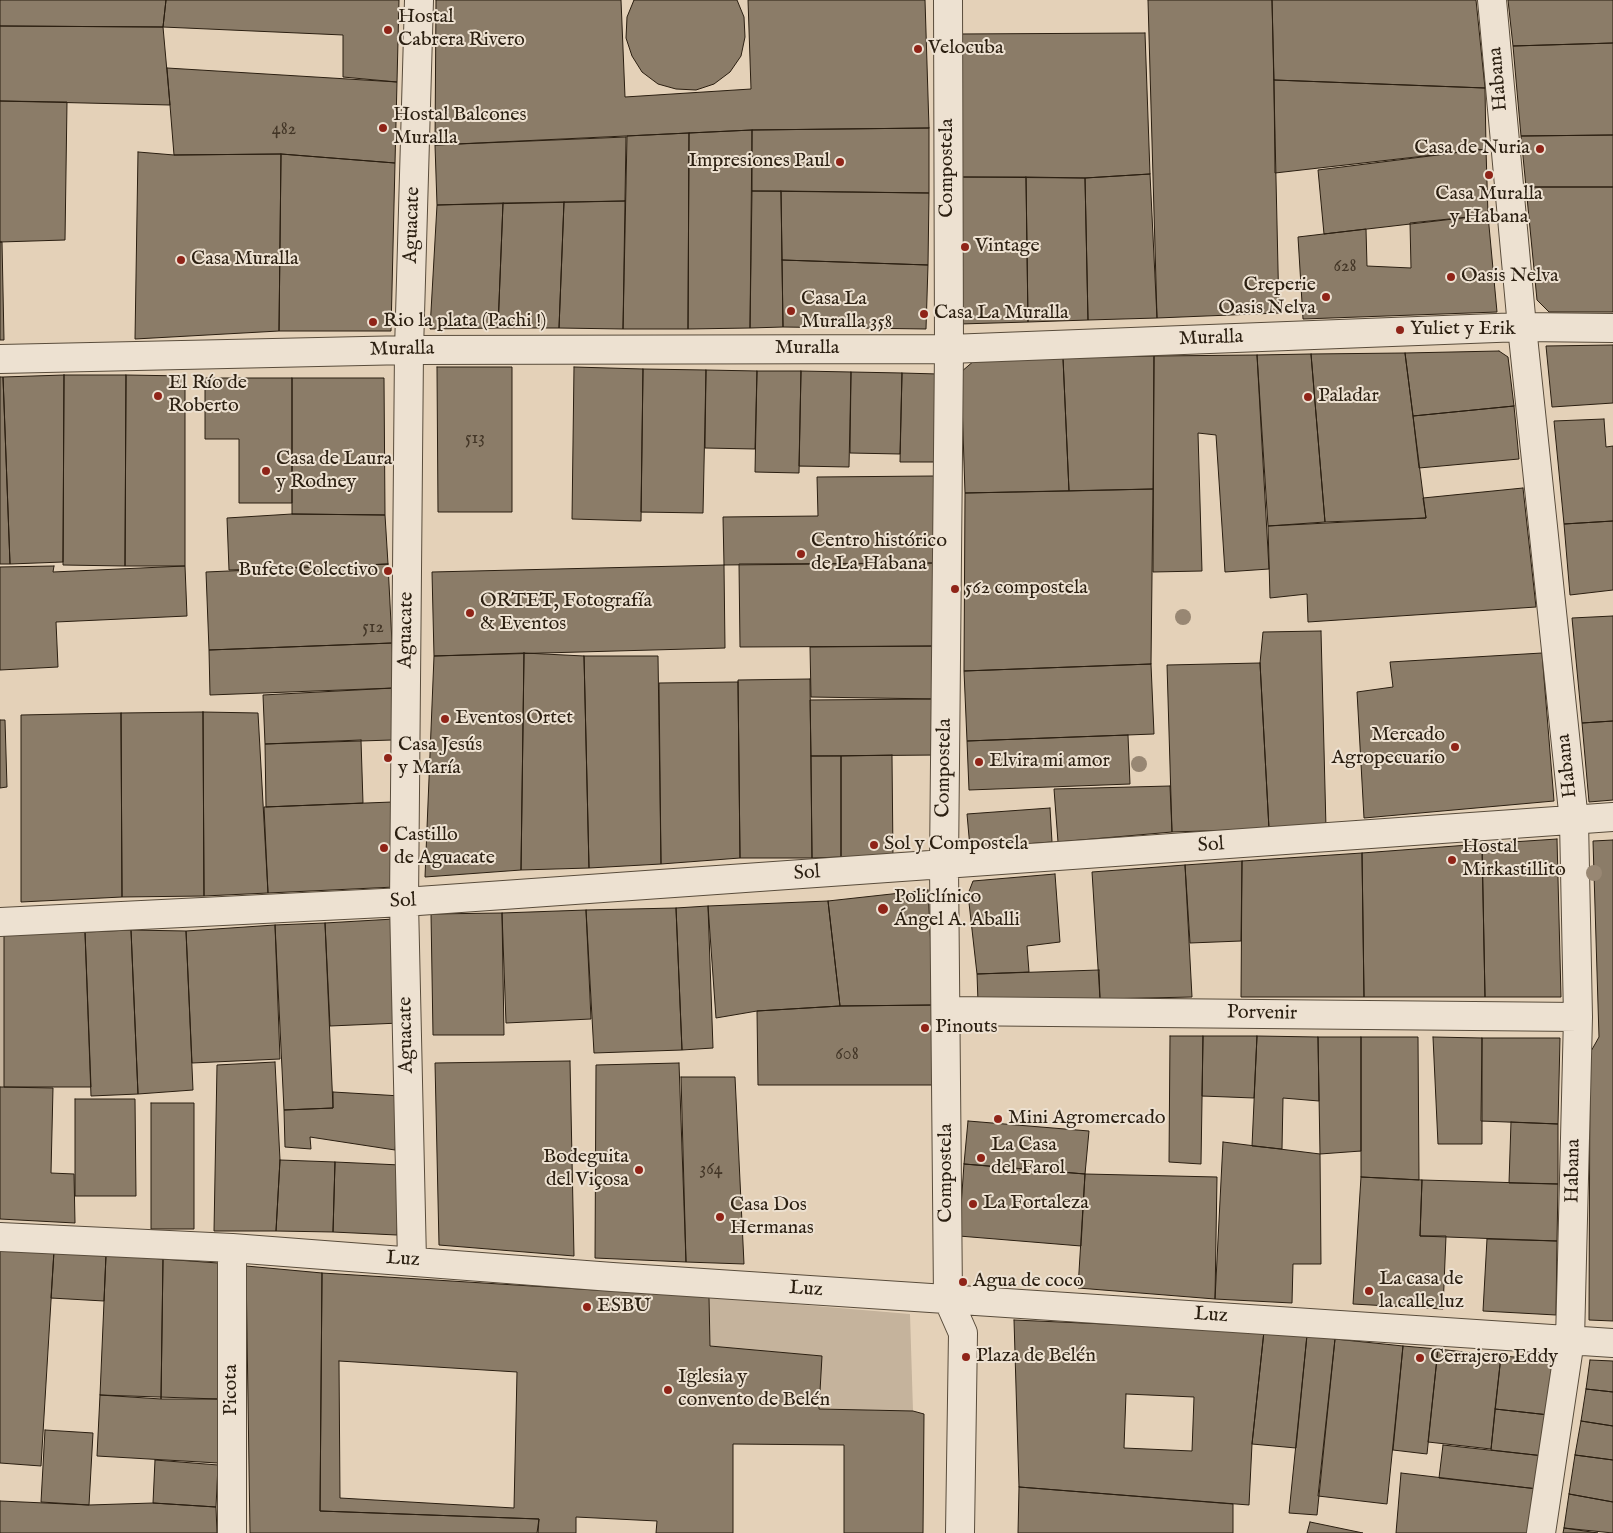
<!DOCTYPE html>
<html>
<head>
<meta charset="utf-8">
<style>
	body { margin:0 }
	canvas { display:block; background:#e4d1b8 }
</style>
</head>
<body>
<canvas width="1613" height="1533"></canvas>
<script>
const ctx = document.querySelector('canvas').getContext('2d');
ctx.lineJoin = 'round';
function fillPath(path, color) { ctx.fillStyle = color; ctx.fill(path, 'evenodd'); }
const shape = rows => new Path2D(rows.map(r => 'M' + r).join(''));
function stroke(path, color, width, dash) { ctx.strokeStyle = color; ctx.lineWidth = width; ctx.lineCap = dash ? 'butt' : 'round'; ctx.setLineDash(dash || []); ctx.stroke(path); }
function label(font, color, halo, rows, align = 'center') {
  ctx.font = font + ' "IM FELL English",serif'; ctx.lineWidth = 4; ctx.setLineDash([]); ctx.textBaseline = 'middle'; ctx.strokeStyle = halo; ctx.fillStyle = color; for (const [text, x, y, turn = 0] of rows) {
    ctx.save(); ctx.translate(x, y); ctx.rotate((+turn || 0) * Math.PI / 180); ctx.textAlign = isNaN(turn) ? turn : align; if (halo) ctx.strokeText(text, 0, 0); ctx.fillText(text, 0, 0); ctx.restore();
  }
}
const green = shape([
	[4,932,4,1087,0,1087,0,933],
	[709,1297,910,1314,913,1411,819,1409,822,1356,710,1346]
]);
const building = shape([
	[0,0,166,0,163,27,0,26,0,0],
	[166,0,399,0,397,82,343,77,343,35,163,27,166,0],
	[436,0,621,0,625,97,751,89,748,0,925,0,929,128,752,130,435,145,436,0],
	[634,0,737,0,744,17,745,37,741,56,730,72,714,84,696,90,676,89,658,84,642,72,632,56,626,38,627,17,634,0],
	[1148,0,1272,0,1279,313,1157,318,1148,0],
	[1272,0,1476,0,1485,88,1274,80,1272,0],
	[1508,0,1613,0,1613,43,1513,46,1508,0],
	[0,26,163,27,170,105,0,101,0,26],
	[1145,33,1150,174,1085,178,959,177,959,34,1145,33],
	[1613,43,1613,135,1521,136,1513,46,1613,43],
	[167,68,397,82,395,163,281,154,174,155,167,68],
	[1274,80,1485,88,1486,149,1275,173,1274,80],
	[0,101,67,102,65,240,0,242,0,101],
	[929,128,929,193,752,191,752,130,929,128],
	[752,130,750,328,688,329,689,133,752,130],
	[689,133,688,329,623,329,627,136,689,133],
	[1613,135,1613,187,1526,187,1521,136,1613,135],
	[626,137,625,201,437,205,435,145,626,137],
	[1486,149,1488,215,1324,234,1318,170,1486,149],
	[138,152,174,155,281,154,279,331,135,339,138,152],
	[281,154,395,163,391,331,279,331,281,154],
	[1150,174,1157,318,1088,320,1085,178,1150,174],
	[959,177,1026,177,1028,322,960,324,959,177],
	[1026,177,1085,178,1088,320,1028,322,1026,177],
	[1526,187,1613,187,1613,312,1549,312,1537,300,1526,187],
	[752,191,781,191,783,327,750,328,752,191],
	[781,191,929,193,928,265,782,260,781,191],
	[625,201,623,329,559,328,564,202,625,201],
	[564,202,559,328,498,328,503,203,564,202],
	[503,203,498,328,430,329,437,205,503,203],
	[1488,215,1497,312,1303,319,1298,237,1366,229,1367,266,1411,268,1410,223,1488,215],
	[0,242,2,242,4,340,0,340,0,242],
	[782,260,928,265,926,329,783,327,782,260],
	[1613,345,1613,403,1552,407,1546,346,1613,345],
	[1499,351,1508,357,1514,406,1413,416,1405,353,1499,351],
	[1405,353,1426,518,1325,522,1311,354,1405,353],
	[1311,354,1325,522,1268,526,1257,355,1311,354],
	[1257,355,1269,569,1225,572,1216,435,1198,433,1202,571,1153,572,1154,356,1257,355],
	[1154,356,1153,489,1069,491,1063,358,1154,356],
	[1063,358,1069,491,965,493,961,372,975,360,1063,358],
	[437,367,512,367,512,512,438,512,437,367],
	[574,367,643,369,641,521,572,519,574,367],
	[643,369,706,370,703,513,641,512,643,369],
	[706,370,757,371,755,449,705,448,706,370],
	[757,371,801,371,799,473,755,472,757,371],
	[801,371,851,372,849,467,799,466,801,371],
	[851,372,902,373,900,454,850,453,851,372],
	[902,373,938,374,936,462,900,462,902,373],
	[64,375,126,375,125,566,63,565,64,375],
	[64,375,63,562,10,564,3,377,64,375],
	[126,375,185,376,185,566,125,566,126,375],
	[0,377,3,377,10,564,0,564,0,377],
	[205,378,292,378,292,503,239,503,239,439,205,439,205,378],
	[292,378,384,378,385,515,292,514,292,378],
	[1514,406,1519,459,1419,468,1413,416,1514,406],
	[1604,419,1606,447,1613,446,1613,521,1564,524,1554,421,1604,419],
	[934,476,936,563,724,565,723,517,818,516,817,477,934,476],
	[1523,488,1536,607,1308,622,1307,594,1270,598,1268,526,1426,518,1423,498,1523,488],
	[1153,489,1151,664,964,671,965,493,1153,489],
	[292,514,385,515,388,564,229,570,227,518,292,514],
	[1613,521,1613,590,1570,595,1564,524,1613,521],
	[936,563,937,646,740,647,739,564,936,563],
	[388,564,392,643,209,650,206,572,388,564],
	[724,565,725,648,434,656,432,572,724,565],
	[54,566,53,572,185,566,187,616,56,622,58,667,0,670,0,567,54,566],
	[1613,616,1613,721,1582,723,1572,618,1613,616],
	[1321,631,1326,828,1269,829,1260,663,1263,632,1321,631],
	[392,643,394,688,210,695,209,650,392,643],
	[937,646,937,699,811,697,810,647,937,646],
	[524,653,584,656,589,868,521,870,524,653],
	[524,653,521,870,425,877,434,656,524,653],
	[1542,653,1554,801,1364,818,1357,692,1393,687,1390,662,1542,653],
	[584,656,658,656,661,864,589,868,584,656],
	[1260,663,1269,829,1172,832,1167,665,1260,663],
	[1151,664,1154,734,967,741,964,671,1151,664],
	[810,679,812,858,740,858,738,680,810,679],
	[738,682,740,858,661,864,659,683,738,682],
	[394,688,392,740,265,744,263,695,394,688],
	[937,699,938,755,811,756,810,700,937,699],
	[203,712,258,713,268,893,204,896,203,712],
	[203,712,204,896,122,897,121,713,203,712],
	[121,713,122,897,21,902,21,715,121,713],
	[0,720,5,720,7,787,0,788,0,720],
	[1613,721,1613,800,1589,802,1582,723,1613,721],
	[1128,735,1130,784,969,790,967,741,1128,735],
	[361,740,363,803,266,807,265,744,361,740],
	[892,755,893,857,841,857,841,756,892,755],
	[811,756,841,756,841,857,812,858,811,756],
	[1170,786,1172,832,1058,842,1054,789,1170,786],
	[392,802,395,887,268,893,264,807,392,802],
	[1050,808,1052,842,970,848,967,814,1050,808],
	[1557,839,1561,997,1485,997,1482,844,1557,839],
	[1613,840,1613,1321,1589,1320,1590,1053,1599,1037,1593,841,1613,840],
	[1482,844,1485,997,1364,997,1362,853,1482,844],
	[1362,853,1364,997,1241,997,1242,861,1362,853],
	[1242,861,1241,941,1190,943,1185,865,1242,861],
	[1185,865,1192,997,1100,999,1092,872,1185,865],
	[1055,874,1060,942,1027,946,1029,972,977,974,968,894,973,881,1055,874],
	[928,890,934,1005,840,1006,828,901,928,890],
	[828,901,840,1006,757,1011,716,1018,708,906,828,901],
	[708,906,713,1048,682,1050,676,908,708,906],
	[676,908,682,1050,594,1053,586,910,676,908],
	[586,910,591,1019,506,1023,502,913,586,910],
	[502,913,504,1035,433,1035,431,914,502,913],
	[394,919,400,1023,330,1026,325,923,394,919],
	[325,923,333,1108,284,1110,275,925,325,923],
	[275,925,280,1059,192,1063,186,931,275,925],
	[131,930,138,1094,91,1096,85,932,131,930],
	[131,930,186,931,193,1090,138,1094,131,930],
	[4,932,85,932,91,1087,4,1087,4,932],
	[1099,970,1100,999,978,1002,977,974,1099,970],
	[934,1005,937,1085,758,1085,757,1011,840,1006,934,1005],
	[1170,1036,1203,1036,1201,1164,1169,1162,1170,1036],
	[1203,1036,1257,1036,1254,1098,1202,1096,1203,1036],
	[1257,1036,1318,1037,1319,1101,1283,1098,1282,1149,1252,1146,1257,1036],
	[1318,1037,1361,1037,1361,1151,1320,1154,1318,1037],
	[1361,1037,1418,1037,1419,1180,1361,1177,1361,1037],
	[1433,1037,1482,1038,1482,1144,1438,1144,1433,1037],
	[1482,1038,1560,1038,1558,1124,1481,1121,1482,1038],
	[570,1061,574,1256,439,1245,435,1063,570,1061],
	[275,1062,280,1160,276,1231,214,1231,217,1065,275,1062],
	[679,1063,686,1262,595,1258,596,1065,679,1063],
	[681,1077,735,1077,744,1264,686,1262,681,1077],
	[0,1087,53,1088,51,1173,74,1174,75,1223,0,1219,0,1087],
	[333,1092,401,1096,395,1150,310,1137,311,1149,285,1147,284,1110,333,1108,333,1092],
	[75,1099,135,1099,136,1196,75,1196,75,1099],
	[151,1103,194,1103,194,1229,151,1229,151,1103],
	[968,1121,1089,1131,1085,1174,964,1164,968,1121],
	[1511,1122,1558,1124,1558,1184,1509,1183,1511,1122],
	[1223,1142,1320,1154,1321,1264,1293,1264,1292,1303,1215,1299,1223,1142],
	[280,1160,335,1162,333,1232,276,1231,280,1160],
	[335,1162,400,1165,397,1235,333,1232,335,1162],
	[964,1164,1085,1174,1081,1246,959,1236,964,1164],
	[1085,1174,1217,1177,1215,1299,1078,1288,1085,1174],
	[1361,1177,1422,1180,1420,1236,1446,1236,1443,1309,1353,1304,1361,1177],
	[1422,1180,1558,1184,1557,1241,1420,1236,1422,1180],
	[1487,1239,1557,1241,1556,1315,1483,1311,1487,1239],
	[0,1248,54,1251,41,1466,0,1463,0,1248],
	[54,1251,106,1255,104,1301,51,1298,54,1251],
	[106,1255,163,1259,161,1399,100,1395,106,1255],
	[163,1259,218,1263,218,1399,161,1399,163,1259],
	[246,1266,322,1273,320,1511,539,1519,537,1533,250,1533,246,1266],
	[322,1273,709,1297,710,1346,822,1356,819,1409,913,1411,924,1414,923,1533,844,1533,844,1445,733,1444,733,1533,656,1533,657,1521,576,1517,576,1533,538,1533,539,1519,320,1511,322,1273],
	[339,1361,517,1372,514,1508,340,1498,339,1361],
	[1014,1320,1264,1331,1252,1444,1249,1505,1019,1487,1014,1320],
	[1126,1394,1194,1397,1192,1451,1124,1448,1126,1394],
	[1264,1331,1307,1335,1296,1448,1252,1444,1264,1331],
	[1307,1335,1335,1339,1317,1515,1289,1513,1307,1335],
	[1335,1339,1403,1346,1387,1504,1318,1496,1335,1339],
	[1403,1346,1438,1349,1427,1454,1393,1450,1403,1346],
	[1438,1349,1501,1356,1491,1449,1428,1442,1438,1349],
	[1501,1356,1556,1360,1549,1415,1495,1409,1501,1356],
	[1590,1360,1613,1361,1613,1392,1586,1389,1590,1360],
	[1586,1389,1613,1392,1613,1426,1581,1421,1586,1389],
	[100,1395,218,1399,218,1463,97,1456,100,1395],
	[1495,1409,1549,1415,1544,1456,1491,1450,1495,1409],
	[1581,1421,1613,1426,1613,1460,1575,1455,1581,1421],
	[45,1430,93,1433,89,1505,41,1502,45,1430],
	[1443,1445,1544,1456,1538,1489,1439,1478,1443,1445],
	[1575,1455,1613,1460,1613,1502,1569,1494,1575,1455],
	[155,1460,218,1465,216,1507,153,1503,155,1460],
	[1401,1473,1538,1489,1531,1533,1396,1533,1401,1473],
	[1019,1487,1233,1504,1233,1533,1018,1533,1019,1487],
	[1569,1494,1613,1502,1613,1533,1564,1528,1569,1494],
	[0,1501,89,1505,153,1503,216,1507,217,1533,0,1533,0,1501],
	[1310,1522,1363,1533,1307,1533,1310,1522],
	[1564,1528,1598,1533,1563,1533,1564,1528]
]);
const minor = shape([
	[948,0,949,349,944,865,948,1299,963,1333,960,1533],
	[1492,0,1522,327,1574,821,1578,1017,1570,1340,1541,1533],
	[0,359,409,350,949,349,1522,327,1613,328],
	[0,922,404,902,1613,817],
	[946,1011,1578,1017],
	[0,1237,232,1248,612,1277,1613,1343],
	[232,1248,232,1533],
	[412,1261,404,902,409,350,419,0]
]);
const trees = [
	[1183,617],
	[1139,764],
	[1594,873]
];
const markers = [
	[388,30,5,"#8f2418"],
	[918,49,5,"#8f2418"],
	[383,128,5,"#8f2418"],
	[1540,149,5,"#8f2418"],
	[840,162,5,"#8f2418"],
	[1489,175,5,"#8f2418"],
	[965,247,5,"#8f2418"],
	[181,260,5,"#8f2418"],
	[1451,277,5,"#8f2418"],
	[1326,297,5,"#8f2418"],
	[791,311,5,"#8f2418"],
	[924,314,5,"#8f2418"],
	[373,322,5,"#8f2418"],
	[1400,330,5,"#8f2418"],
	[158,396,5,"#8f2418"],
	[1308,397,5,"#8f2418"],
	[266,471,5,"#8f2418"],
	[801,554,5,"#8f2418"],
	[388,571,5,"#8f2418"],
	[955,589,5,"#8f2418"],
	[470,613,5,"#8f2418"],
	[445,719,5,"#8f2418"],
	[1455,747,5,"#8f2418"],
	[388,758,5,"#8f2418"],
	[979,762,5,"#8f2418"],
	[874,845,5,"#8f2418"],
	[384,848,5,"#8f2418"],
	[1452,860,5,"#8f2418"],
	[883,909,6,"#8f2418"],
	[925,1028,5,"#8f2418"],
	[998,1119,5,"#8f2418"],
	[981,1158,5,"#8f2418"],
	[639,1170,5,"#8f2418"],
	[973,1204,5,"#8f2418"],
	[720,1217,5,"#8f2418"],
	[963,1282,5,"#8f2418"],
	[1369,1291,5,"#8f2418"],
	[587,1307,5,"#8f2418"],
	[966,1357,5,"#8f2418"],
	[1420,1358,5,"#8f2418"],
	[668,1390,5,"#8f2418"]
];
const numberNames = [
	["482",284,130],
	["628",1345,267],
	["513",475,439],
	["512",373,628],
	["608",847,1055],
	["364",711,1170]
];
const poiNames = [
	["Hostal",398,18],
	["Cabrera Rivero",398,41],
	["Velocuba",928,49],
	["Hostal Balcones",393,116],
	["Muralla",393,139],
	["Casa de Nuria",1530,149,"right"],
	["Impresiones Paul",830,162,"right"],
	["Casa Muralla",1489,195,"center"],
	["y Habana",1489,218,"center"],
	["Vintage",975,247],
	["Casa Muralla",191,260],
	["Oasis Nelva",1461,277],
	["Creperie",1316,286,"right"],
	["Oasis Nelva",1316,309,"right"],
	["Casa La",801,300],
	["Muralla 358",801,323],
	["Casa La Muralla",934,314],
	["Rio la plata (Pachi !)",383,322],
	["Yuliet y Erik",1410,330],
	["El Río de",168,384],
	["Roberto",168,407],
	["Paladar",1318,397],
	["Casa de Laura",276,460],
	["y Rodney",276,483],
	["Centro histórico",811,542],
	["de La Habana",811,565],
	["Bufete Colectivo",378,571,"right"],
	["562 compostela",965,589],
	["ORTET, Fotografía",480,602],
	["& Eventos",480,625],
	["Eventos Ortet",455,719],
	["Mercado",1445,736,"right"],
	["Agropecuario",1445,759,"right"],
	["Casa Jesús",398,746],
	["y María",398,769],
	["Elvira mi amor",989,762],
	["Castillo",394,836],
	["de Aguacate",394,859],
	["Sol y Compostela",884,845],
	["Hostal",1462,848],
	["Mirkastillito",1462,871],
	["Policlínico",894,898],
	["Ángel A. Aballi",894,921],
	["Pinouts",935,1028],
	["Mini Agromercado",1008,1119],
	["La Casa",991,1146],
	["del Farol",991,1169],
	["Bodeguita",629,1158,"right"],
	["del Viçosa",629,1181,"right"],
	["La Fortaleza",983,1204],
	["Casa Dos",730,1206],
	["Hermanas",730,1229],
	["La casa de",1379,1280],
	["la calle luz",1379,1303],
	["Agua de coco",973,1282],
	["ESBU",597,1307],
	["Plaza de Belén",976,1357],
	["Cerrajero Eddy",1430,1358],
	["Iglesia y",678,1378],
	["convento de Belén",678,1401]
];
const streetNames = [
	["Habana",1499,79,-95],
	["Compostela",948,168,-90],
	["Aguacate",413,225,-88],
	["Muralla",1211,339,-2],
	["Muralla",807,349],
	["Muralla",402,350,-1],
	["Aguacate",407,630,-89],
	["Habana",1568,766,-96],
	["Compostela",945,768,-89],
	["Sol",1211,846,-4],
	["Sol",807,874,-4],
	["Sol",403,902,-3],
	["Porvenir",1262,1014,1],
	["Aguacate",407,1035,-91],
	["Habana",1574,1171,-89],
	["Compostela",947,1173,-90],
	["Luz",403,1260,4],
	["Luz",806,1290,4],
	["Luz",1211,1316,4],
	["Picota",232,1390,-90]
];
fillPath(green, '#c5b39c');
fillPath(building, '#8b7c68');
stroke(building, '#2b1f11', 1);
stroke(minor, '#594c3b', 30);
stroke(minor, '#ede1d1', 28);
ctx.fillStyle = '#988773';
for (const [x, y] of trees) { ctx.beginPath(); ctx.arc(x, y, 8, 0, 2 * Math.PI); ctx.fill(); }
for (const [x, y, r, color] of markers) { const dot = new Path2D(); dot.arc(x, y, r, 0, 2 * Math.PI); ctx.fillStyle = color; ctx.fill(dot); stroke(dot, '#ede1d1', 2); }
label('18px', '#433627', null, numberNames);
label('20px', '#2b1f11', '#ede1d1', poiNames, 'left');
label('20px', '#2b1f11', '#ede1d1', streetNames);
</script>
</body>
</html>
